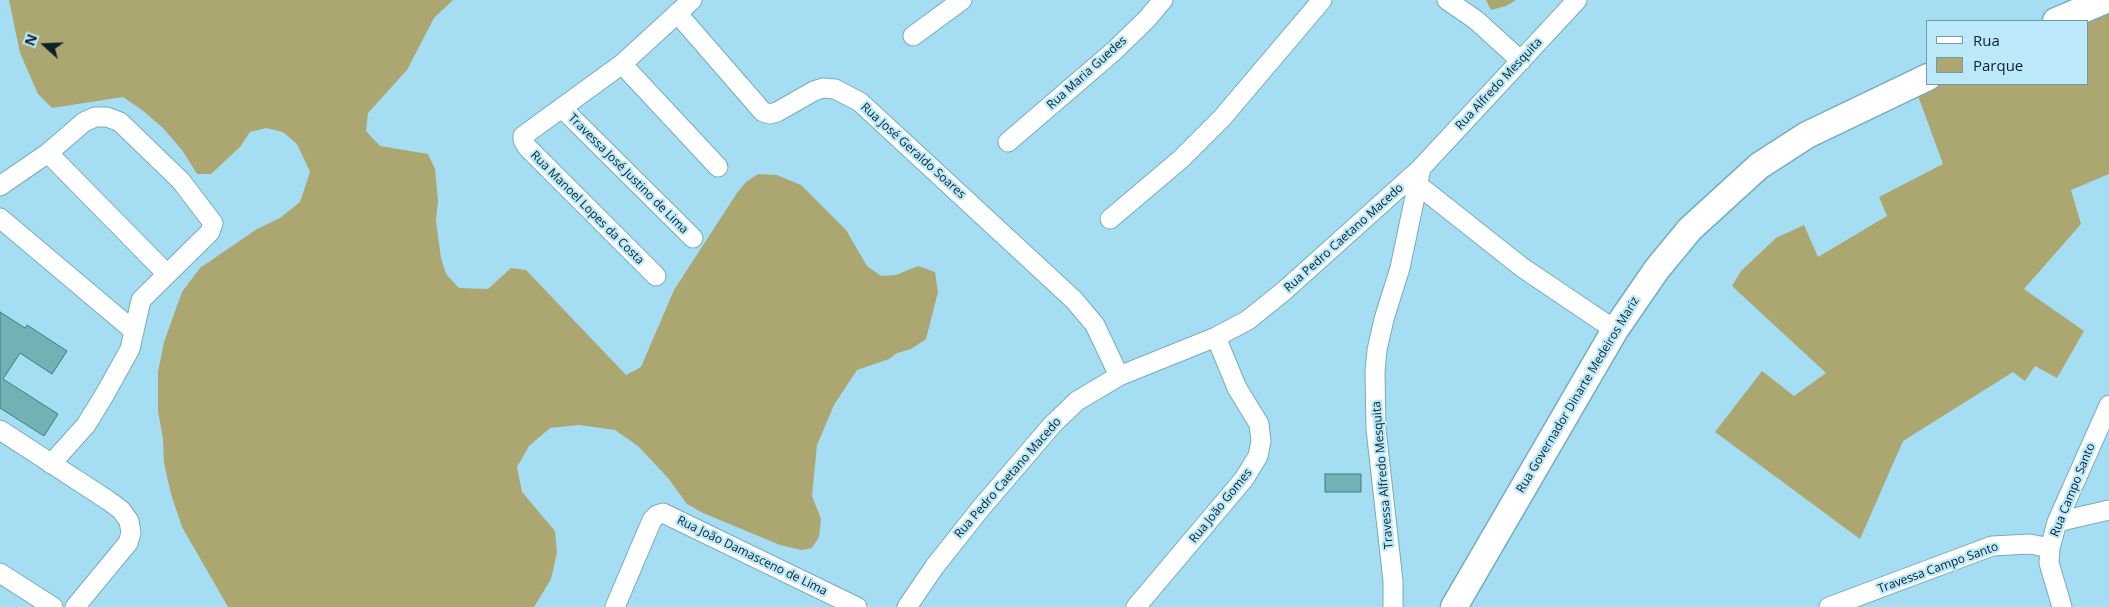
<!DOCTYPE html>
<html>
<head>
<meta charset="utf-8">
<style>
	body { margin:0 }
	#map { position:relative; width:2109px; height:607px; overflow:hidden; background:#a5def2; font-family:"Open Sans",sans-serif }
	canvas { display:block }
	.legend { position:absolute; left:1926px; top:20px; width:162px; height:65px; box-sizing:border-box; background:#bce9f9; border:1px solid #7599a6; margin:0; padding:6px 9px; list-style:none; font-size:15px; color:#0b2229 }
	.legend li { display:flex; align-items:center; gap:10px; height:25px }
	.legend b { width:25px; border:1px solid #7599a6 }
	.north { position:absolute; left:20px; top:20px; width:50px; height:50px; -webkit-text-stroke:4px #bce9f9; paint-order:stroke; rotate:290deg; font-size:14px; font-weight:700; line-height:20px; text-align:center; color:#0b2229 }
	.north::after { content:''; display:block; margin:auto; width:18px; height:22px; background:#0b2229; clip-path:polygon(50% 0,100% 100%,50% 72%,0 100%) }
</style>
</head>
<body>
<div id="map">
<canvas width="2109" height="607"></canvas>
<ul class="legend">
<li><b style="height:6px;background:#fff"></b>Rua</li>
<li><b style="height:14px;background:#aca671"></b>Parque</li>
</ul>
<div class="north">N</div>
</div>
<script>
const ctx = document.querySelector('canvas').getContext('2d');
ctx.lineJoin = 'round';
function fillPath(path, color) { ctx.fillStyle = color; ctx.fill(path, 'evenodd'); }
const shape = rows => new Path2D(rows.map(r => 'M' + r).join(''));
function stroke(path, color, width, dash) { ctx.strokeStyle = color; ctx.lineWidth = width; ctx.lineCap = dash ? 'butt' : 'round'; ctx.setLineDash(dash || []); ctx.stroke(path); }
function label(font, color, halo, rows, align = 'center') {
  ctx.font = font + ' "Open Sans",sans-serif'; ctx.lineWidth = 4.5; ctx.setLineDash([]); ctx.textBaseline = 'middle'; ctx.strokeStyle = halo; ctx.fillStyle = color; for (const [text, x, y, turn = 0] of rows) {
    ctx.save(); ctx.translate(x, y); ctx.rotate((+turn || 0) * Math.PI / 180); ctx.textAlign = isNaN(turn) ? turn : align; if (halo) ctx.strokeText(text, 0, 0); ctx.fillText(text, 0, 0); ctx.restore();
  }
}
const green = shape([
	[9,0,453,0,434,18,407,70,368,113,366,131,380,146,428,154,435,169,438,201,436,221,441,258,446,274,459,288,488,289,511,268,526,270,626,375,641,367,674,290,737,193,746,182,758,174,777,175,801,185,846,230,867,266,881,276,896,275,918,266,935,272,938,292,926,339,911,349,897,353,889,359,857,370,834,405,817,445,812,496,821,519,819,537,812,548,801,550,780,545,703,513,687,504,668,478,638,446,615,430,579,425,550,428,529,446,517,467,522,492,555,531,557,553,551,579,534,607,228,607,182,527,171,494,164,463,163,439,158,411,158,372,164,342,182,292,200,268,257,229,280,218,300,202,310,172,297,144,283,132,266,128,250,132,240,147,211,174,197,174,182,150,163,128,142,110,123,97,52,108,38,94,20,53],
	[1486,0,1516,0,1506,6,1491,10],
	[2109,12,2109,174,2071,190,2081,224,2024,289,2084,331,2057,378,2035,366,2025,381,2013,372,1903,441,1860,539,1715,432,1762,371,1794,396,1826,373,1732,286,1741,271,1776,238,1804,225,1818,257,1887,216,1879,197,1943,164,1917,93,1938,84,2088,84,2088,21]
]);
const building = shape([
	[0,312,25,328,27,325,67,351,52,374,20,353,3,379,58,414,44,436,0,408,0,312],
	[1325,474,1361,474,1361,492,1325,492,1325,474]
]);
const minor = shape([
	[1447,0,1476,20,1521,61],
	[677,13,763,112,770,114,777,112,814,91,823,88,835,89,860,102,1074,300,1095,325,1119,376],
	[913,36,962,0],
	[622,64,718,167],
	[563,109,693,238],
	[1008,142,1114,51,1147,19,1163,0],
	[48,153,167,274],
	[1418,185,1523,268,1615,330],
	[0,186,48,153,84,122,95,117,107,117,120,122,181,181,213,223,210,232,141,300,130,349,105,394,86,425,51,464],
	[0,218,134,331],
	[1110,219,1181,159,1222,118,1322,0],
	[656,276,527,147,523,140,523,136,622,64,692,0],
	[0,430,109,501,121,510,129,521,131,533,128,543,75,607],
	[2057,522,2109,510],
	[0,573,53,607],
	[615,607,652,520,657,515,663,513,857,607],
	[907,607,935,566,981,508,1052,425,1077,401,1119,376,1216,337,1248,320,1284,291,1421,168,1577,0],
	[1136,607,1244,479,1258,456,1261,441,1259,424,1237,388,1216,337],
	[1393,607,1393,581,1376,429,1375,372,1377,350,1384,319,1400,268,1421,168],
	[1829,607,1992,546,2030,544,2050,548],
	[2062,607,2049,563,2050,548,2057,522,2109,405]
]);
const secondary = shape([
	[2056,21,2106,0],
	[1454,607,1615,330,1657,269,1690,229,1759,166,1807,135,1928,77]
]);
const streetNames = [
	["Rua Maria Guedes",1087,73,-42],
	["Rua Alfredo Mesquita",1499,84,-47],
	["Rua José Geraldo Soares",913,151,42],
	["Travessa José Justino de Lima",628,174,45],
	["Rua Manoel Lopes da Costa",587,208,45],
	["Rua Pedro Caetano Macedo",1344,238,-42],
	["Rua Governador Dinarte Medeiros Mariz",1578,395,-59],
	["Travessa Alfredo Mesquita",1383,475,-95],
	["Rua Pedro Caetano Macedo",1008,478,-49],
	["Rua Campo Santo",2073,490,-68],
	["Rua João Gomes",1221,506,-51],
	["Rua João Damasceno de Lima",752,556,26],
	["Travessa Campo Santo",1938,568,-20]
];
fillPath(green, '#aca671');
fillPath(building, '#73b1b5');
stroke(building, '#3e7b80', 1);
stroke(minor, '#75acbf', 21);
stroke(secondary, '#75acbf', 29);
stroke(minor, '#fff', 19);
stroke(secondary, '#fff', 26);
label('12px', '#0b2229', '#bce9f9', streetNames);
</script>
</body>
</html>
